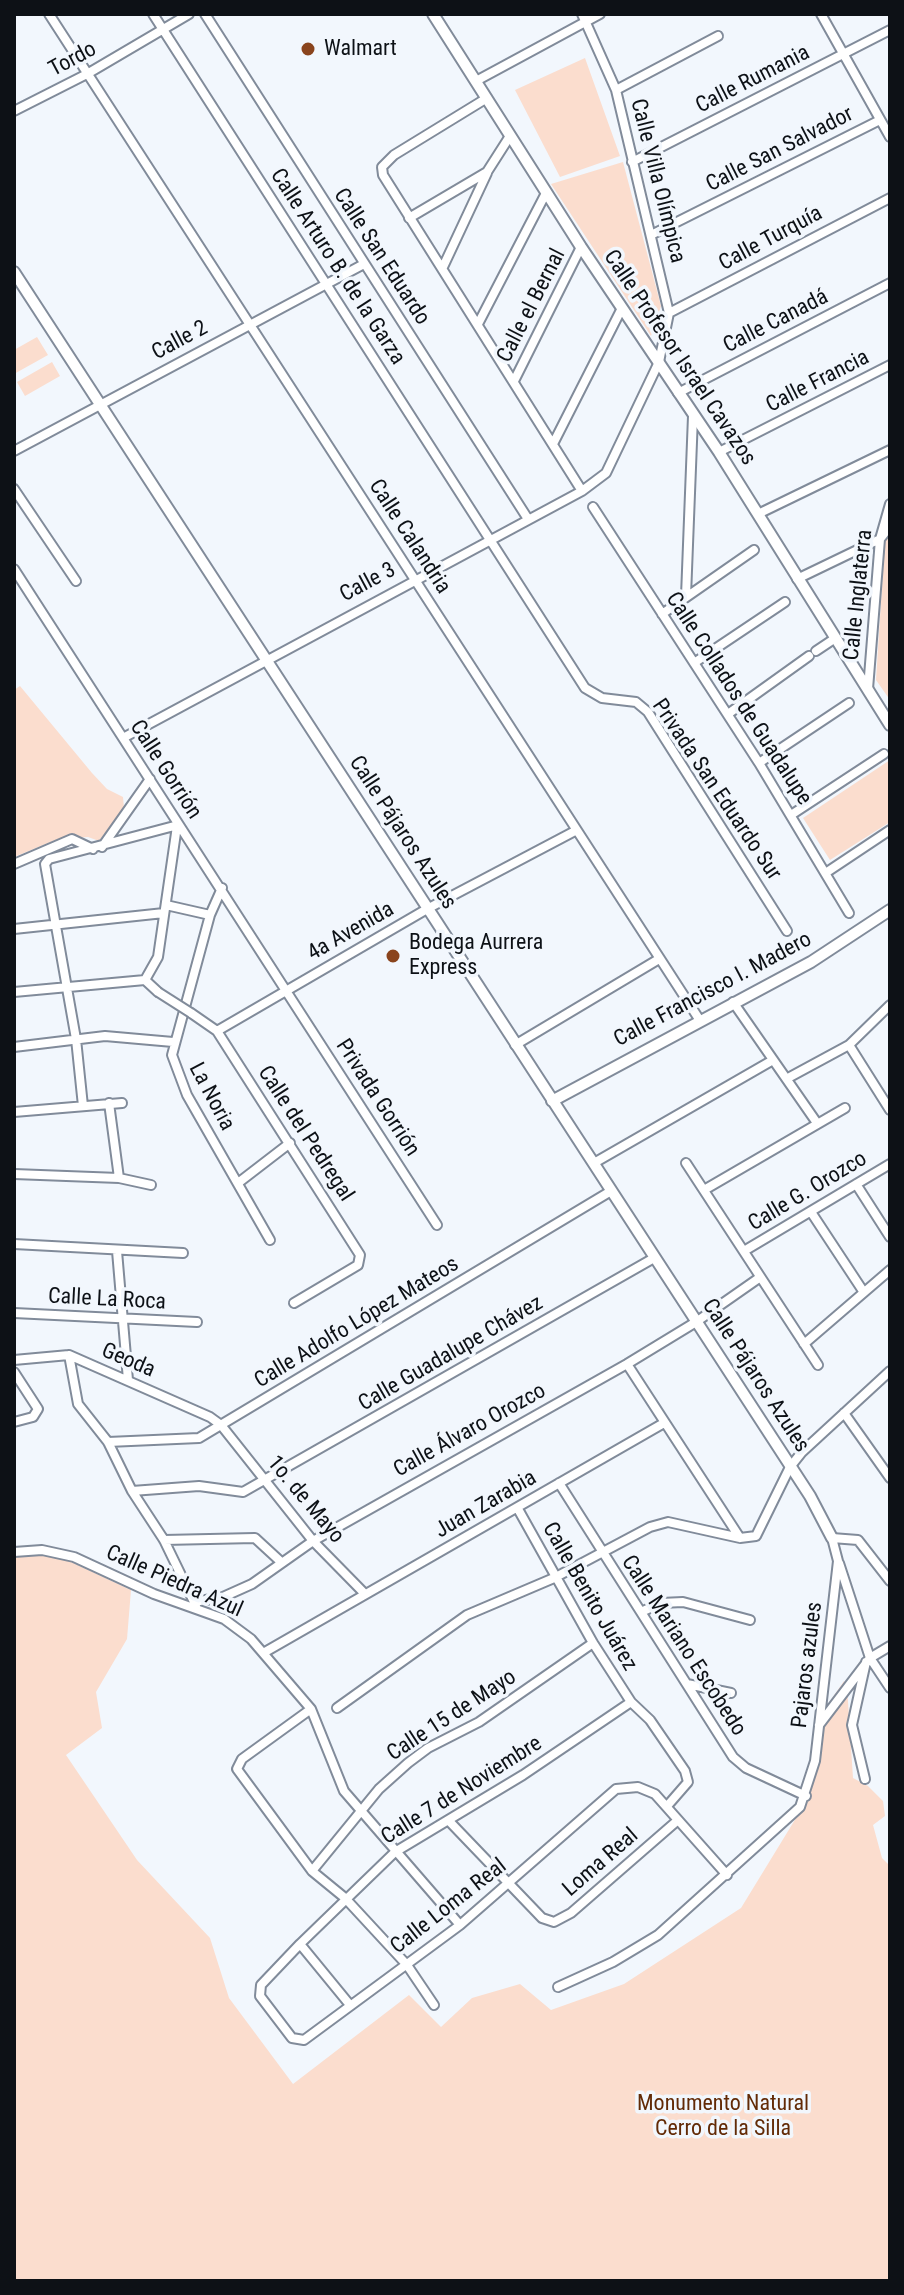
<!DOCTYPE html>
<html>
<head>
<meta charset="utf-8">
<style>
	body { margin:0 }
	#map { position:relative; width:904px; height:2295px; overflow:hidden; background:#f2f7fd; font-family:"Roboto Condensed",sans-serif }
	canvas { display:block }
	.frame { position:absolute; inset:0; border:16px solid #0d1116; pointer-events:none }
</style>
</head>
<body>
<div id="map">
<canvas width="904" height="2295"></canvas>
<div class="frame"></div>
</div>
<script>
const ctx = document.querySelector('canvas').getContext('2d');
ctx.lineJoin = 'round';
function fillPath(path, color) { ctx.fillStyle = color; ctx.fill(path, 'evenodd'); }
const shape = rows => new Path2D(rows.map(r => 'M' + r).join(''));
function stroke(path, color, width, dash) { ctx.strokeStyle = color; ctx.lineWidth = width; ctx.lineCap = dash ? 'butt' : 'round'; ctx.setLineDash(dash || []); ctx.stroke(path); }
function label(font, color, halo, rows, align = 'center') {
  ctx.font = font + ' "Roboto Condensed",sans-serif'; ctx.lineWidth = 7; ctx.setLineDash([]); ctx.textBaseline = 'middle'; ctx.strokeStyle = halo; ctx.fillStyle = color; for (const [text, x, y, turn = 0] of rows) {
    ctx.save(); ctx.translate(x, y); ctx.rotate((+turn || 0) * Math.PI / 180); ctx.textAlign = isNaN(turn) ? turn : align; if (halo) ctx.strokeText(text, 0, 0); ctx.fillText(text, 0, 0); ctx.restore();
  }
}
const green = shape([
	[585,58,620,156,560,177,515,90],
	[623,162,661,306,651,336,551,184],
	[37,337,48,355,14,374,14,350],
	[52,362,60,376,25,396,17,382],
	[890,532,890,700,876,680,885,539],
	[20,686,92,773,107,789,123,797,124,808,99,841,88,837,58,839,14,857,14,690],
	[890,760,890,822,830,860,803,818],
	[14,1553,54,1554,131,1590,127,1639,96,1692,102,1728,66,1755,137,1860,210,1938,229,1998,293,2084,409,1995,441,2027,472,1998,520,1984,551,2010,624,1984,741,1908,804,1805,819,1755,826,1707,844,1681,847,1686,853,1778,868,1786,883,1801,885,1816,873,1825,882,1858,890,1866,890,2281,14,2281]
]);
const minor = shape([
	[49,14,699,1019],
	[153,14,585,688,602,698,636,702,648,712,787,931],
	[205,14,528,519],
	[821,14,890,137],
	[476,81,600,14],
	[616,90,718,36],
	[487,98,394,155,382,167,383,175,582,491],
	[14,111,87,74,189,14],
	[632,162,890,30],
	[409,218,487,172,510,136],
	[653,234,880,120],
	[443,267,487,173],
	[669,313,890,198],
	[478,324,546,193],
	[514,381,581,247],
	[678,393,890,283],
	[554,442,622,308],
	[14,451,364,264],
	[719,452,890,365],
	[14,489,76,581],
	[593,507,759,763,849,913],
	[758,514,890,450],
	[14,569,437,1225],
	[797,579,880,539,890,526],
	[686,596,693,416],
	[662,614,754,550],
	[816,651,834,639],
	[694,663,785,602],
	[868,689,880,539,890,504],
	[728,714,809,656],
	[123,738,582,491,606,473,659,362,669,313,616,90,582,14],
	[759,763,849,703],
	[791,815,884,754],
	[102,847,150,779],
	[14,864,72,839,93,849],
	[827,872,890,830],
	[166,905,210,915,222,888],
	[210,915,172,1055,187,1095,270,1240],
	[14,929,164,913],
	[14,992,145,980],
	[158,992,145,980,158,957,177,826],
	[733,1002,817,1123],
	[191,1013,217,1031,427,909,575,831],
	[217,1031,360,1255,358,1265,294,1303],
	[515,1045,659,959],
	[849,1045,890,1110],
	[14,1047,105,1036,173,1042],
	[788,1078,849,1045,890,1005],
	[109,1103,119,1178],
	[83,1106,76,1039,45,864,49,859,178,825],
	[14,1112,122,1103],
	[594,1163,773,1060],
	[686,1163,818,1365],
	[14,1174,119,1178,151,1185],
	[238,1183,290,1143],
	[856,1184,890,1237],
	[704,1190,845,1108],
	[811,1212,863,1291],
	[14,1244,183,1253],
	[117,1251,128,1380],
	[744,1251,890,1164],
	[14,1313,197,1322],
	[804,1344,890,1270],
	[69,1355,78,1404,108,1442,132,1491,164,1540,196,1606],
	[14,1360,69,1355,210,1417,221,1425,313,1541,365,1594],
	[627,1364,740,1538],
	[14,1372,38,1409,33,1417,14,1422],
	[844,1413,890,1478],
	[108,1442,199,1438,611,1191],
	[559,1483,733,1757,746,1768,806,1796],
	[132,1491,199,1486,243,1492,654,1258],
	[518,1509,593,1643,631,1702,650,1720,685,1771,688,1782,668,1805],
	[164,1540,255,1538,280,1561],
	[14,1552,42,1550,74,1557,154,1594,224,1619,251,1639,311,1709,344,1791,460,1925],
	[839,1563,870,1658,890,1688],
	[194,1602,223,1597,252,1584,313,1541,627,1364,696,1322,759,1278],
	[641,1612,661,1603,683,1602,750,1620],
	[265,1652,664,1423],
	[687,1684,731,1693],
	[631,1702,523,1775,395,1852,300,1944,261,1985,260,1996,292,2038,304,2040,460,1925,616,1789,638,1787,655,1794,727,1875],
	[337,1708,467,1615,554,1578,650,1527,668,1522,740,1538,756,1536,790,1467,802,1452,890,1371],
	[311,1709,242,1759,237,1769,312,1871,345,1898,407,1965,434,2005],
	[819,1725,870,1658,890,1646],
	[865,1779,852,1725,866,1662],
	[449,1821,542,1918,554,1922,571,1913,678,1820],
	[312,1871,379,1789,408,1763,428,1748,479,1722,593,1643],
	[300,1944,350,2005],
	[558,1987,613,1962,658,1935,800,1807,815,1761,838,1561,832,1538,858,1540,890,1581]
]);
const tertiary = shape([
	[433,14,581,247,719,452,890,725],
	[14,272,810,1496,832,1538],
	[552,1101,811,962,890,910]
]);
const minorBridge = shape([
	[158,992,191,1013]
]);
const markers = [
	[308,49,8,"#8a441d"],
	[393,956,8,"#8a441d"]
];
const poiNames = [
	["Walmart",324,49],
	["Bodega Aurrera",409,943],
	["Express",409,968]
];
const streetNames = [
	["Tordo",73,60,-28],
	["Calle Rumania",753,80,-27],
	["Calle San Salvador",780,150,-27],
	["Calle Villa Olímpica",657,181,76],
	["Calle Turquía",771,239,-28],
	["Calle San Eduardo",381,257,57],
	["Calle Arturo B. de la Garza",337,267,57],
	["Calle el Bernal",532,306,-63],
	["Calle Canadá",776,322,-27],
	["Calle 2",180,341,-28],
	["Calle Profesor Israel Cavazos",679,358,56],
	["Calle Francia",818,382,-27],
	["Calle Calandria",409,537,57],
	["Calle 3",368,583,-28],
	["Calle Inglaterra",859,595,-84],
	["Calle Collados de Guadalupe",738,699,57],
	["Calle Gorrión",165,770,57],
	["Privada San Eduardo Sur",716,790,56],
	["Calle Pájaros Azules",402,833,57],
	["4a Avenida",351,932,-30],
	["Calle Francisco I. Madero",713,990,-28],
	["La Noria",211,1097,62],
	["Privada Gorrión",377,1098,57],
	["Calle del Pedregal",305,1134,57],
	["Calle G. Orozco",808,1192,-31],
	["Calle La Roca",107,1300,3],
	["Calle Adolfo López Mateos",357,1323,-31],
	["Calle Guadalupe Chávez",451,1354,-30],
	["Geoda",128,1361,23],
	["Calle Pájaros Azules",755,1376,57],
	["Calle Álvaro Orozco",470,1431,-29],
	["1o. de Mayo",305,1500,50],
	["Juan Zarabia",486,1505,-30],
	["Calle Piedra Azul",174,1582,24],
	["Calle Benito Juárez",589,1597,60],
	["Calle Mariano Escobedo",683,1646,57],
	["Pajaros azules",808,1665,-83],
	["Calle 15 de Mayo",452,1716,-33],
	["Calle 7 de Noviembre",462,1791,-32],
	["Loma Real",601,1863,-41],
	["Calle Loma Real",449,1907,-38]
];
const parkNames = [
	["Monumento Natural",723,2104],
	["Cerro de la Silla",723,2129]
];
fillPath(green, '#fbddce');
stroke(minor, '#818b9a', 12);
stroke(tertiary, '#818b9a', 14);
stroke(minor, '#fff', 8);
stroke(tertiary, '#fff', 10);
stroke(minorBridge, '#818b9a', 12, []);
stroke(minorBridge, '#fff', 8);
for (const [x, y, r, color] of markers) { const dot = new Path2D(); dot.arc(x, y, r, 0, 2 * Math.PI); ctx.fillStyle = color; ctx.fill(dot); stroke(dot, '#f2f7fd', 3); }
label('22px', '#0d1116', '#f2f7fd', poiNames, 'left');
label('22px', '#0d1116', '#f2f7fd', streetNames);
label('22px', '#622a06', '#f2f7fd', parkNames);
</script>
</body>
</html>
